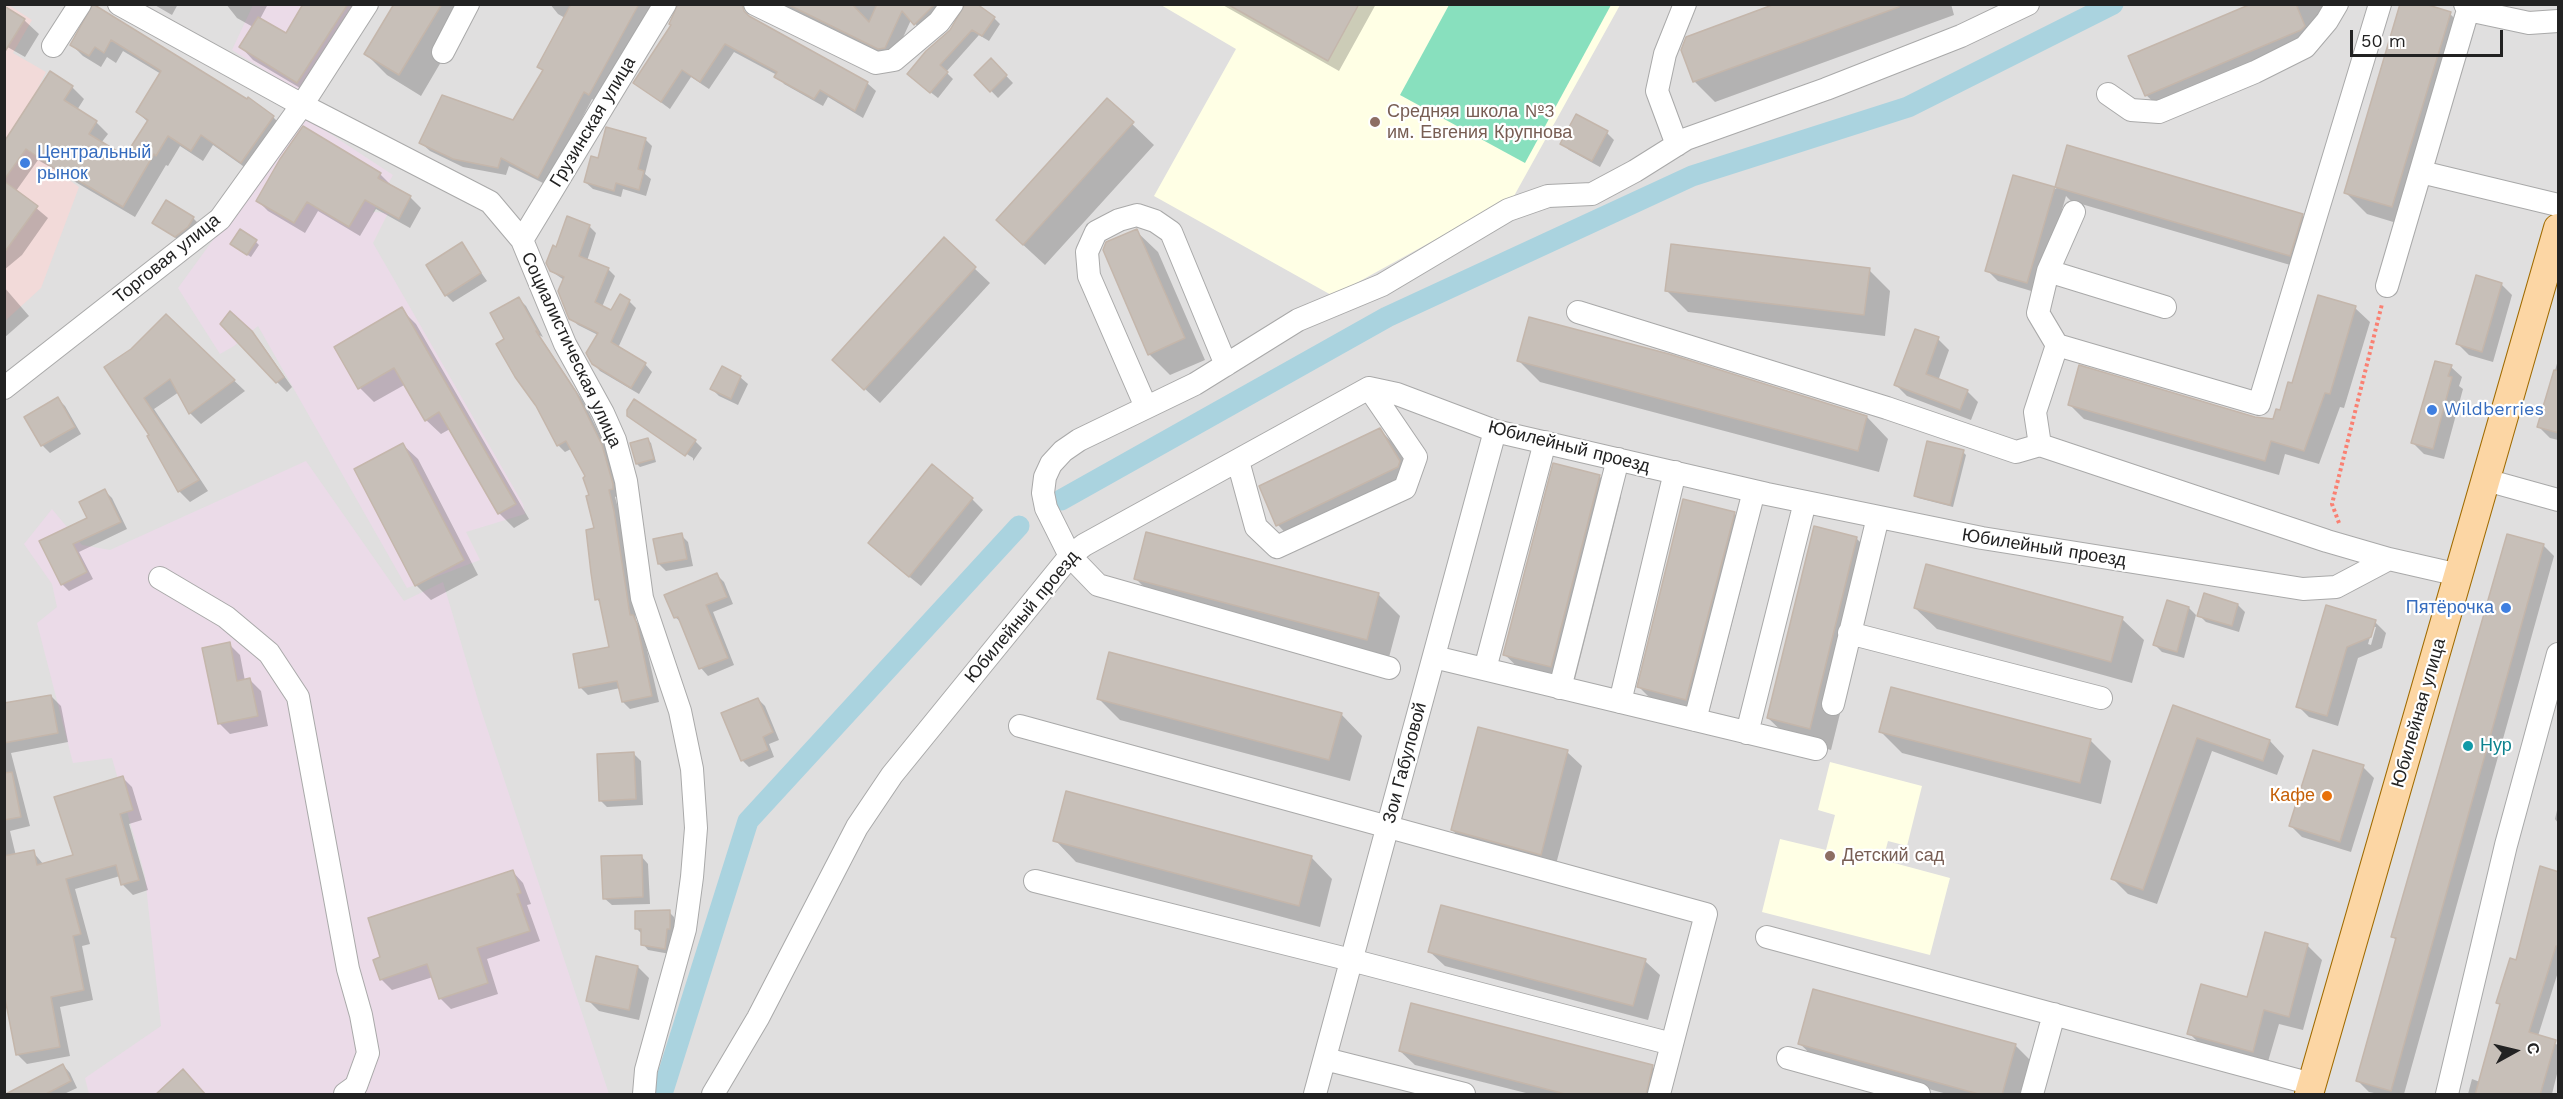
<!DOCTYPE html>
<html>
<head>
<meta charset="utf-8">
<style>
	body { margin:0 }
	#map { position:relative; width:2563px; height:1099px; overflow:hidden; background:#f2efe9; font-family:"Work Sans",sans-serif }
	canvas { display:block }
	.frame { position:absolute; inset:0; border:6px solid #222; pointer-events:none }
	.north { position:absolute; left:2485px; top:1021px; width:60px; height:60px; -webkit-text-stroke:4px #fff; paint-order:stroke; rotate:82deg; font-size:16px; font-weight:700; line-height:24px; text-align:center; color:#222 }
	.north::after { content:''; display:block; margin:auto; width:21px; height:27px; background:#222; clip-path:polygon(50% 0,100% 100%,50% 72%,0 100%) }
	.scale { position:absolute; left:2350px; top:30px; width:153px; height:27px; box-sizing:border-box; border:3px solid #222; border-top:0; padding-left:8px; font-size:18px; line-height:21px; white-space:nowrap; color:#222; -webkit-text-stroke:4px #fff; paint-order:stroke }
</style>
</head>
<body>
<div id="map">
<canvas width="2563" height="1099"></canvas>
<div class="frame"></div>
<div class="north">С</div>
<div class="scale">50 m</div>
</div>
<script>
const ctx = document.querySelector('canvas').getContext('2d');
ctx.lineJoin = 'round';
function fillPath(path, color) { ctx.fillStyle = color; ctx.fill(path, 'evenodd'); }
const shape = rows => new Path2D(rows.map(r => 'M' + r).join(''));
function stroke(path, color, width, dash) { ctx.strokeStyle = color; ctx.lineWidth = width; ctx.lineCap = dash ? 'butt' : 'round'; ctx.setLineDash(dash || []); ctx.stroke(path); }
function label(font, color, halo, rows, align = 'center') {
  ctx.font = font + ' "Work Sans",sans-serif'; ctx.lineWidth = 4.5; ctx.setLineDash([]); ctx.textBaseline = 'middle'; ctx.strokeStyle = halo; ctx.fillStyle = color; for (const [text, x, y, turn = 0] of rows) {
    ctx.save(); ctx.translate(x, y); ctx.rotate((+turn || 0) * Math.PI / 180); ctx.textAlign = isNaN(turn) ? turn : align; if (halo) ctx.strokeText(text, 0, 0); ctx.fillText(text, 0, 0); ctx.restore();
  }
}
const residential = shape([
	[5,5,2558,5,2558,1094,5,1094]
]);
const commercial = shape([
	[7,4,32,20,13,53,46,72,12,139,79,187,41,288,5,321,4,5]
]);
const industrial = shape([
	[253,5,353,5,298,91,232,50],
	[303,116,393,175,373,212,388,213,373,243,523,504,525,514,466,532,480,560,407,588,258,326,234,346,220,354,178,288],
	[306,461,404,601,443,582,480,707,609,1094,89,1094,85,1078,161,1026,145,876,112,758,73,763,37,623,57,607,52,584,24,544,52,509,82,545,110,550]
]);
const education = shape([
	[1161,5,1620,5,1514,196,1333,296,1154,196,1236,49],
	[1830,762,1922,786,1907,846,1888,841,1883,860,1950,878,1930,955,1762,912,1780,839,1826,850,1835,815,1818,810]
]);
const pitch = shape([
	[1449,5,1611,5,1525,163,1400,95]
]);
const shadow = shape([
	[153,4,178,4,172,15],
	[226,4,268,4,260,19,286,36,303,7,299,4,368,4,310,94,253,60,241,47,253,27,237,18],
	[396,4,475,4,421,96,387,75,366,54],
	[550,4,651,4,654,7,598,102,592,99,547,185,509,166,506,175,463,167,430,151,421,143,514,122,544,72,539,67,565,18,558,14],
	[779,4,951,4,925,33,911,20,894,57,889,58],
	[1221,4,1376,4,1339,71],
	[1779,4,1951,4,1954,15,1715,102,1694,81],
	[2254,4,2326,4,2330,14,2311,22,2319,41,2161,109,2146,95],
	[93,12,273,117,285,129,253,173,213,145,203,161,180,146,168,166,166,165,135,217,38,160,16,191,48,218,22,255,4,270,4,154,51,73,72,87,84,99,77,110,96,122,108,134,101,143,126,158,148,122,137,112,161,74,123,51,116,63,107,57,101,67,83,56,72,45],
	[2450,14,2472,35,2413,228,2367,214,2345,192],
	[994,18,1000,24,989,41,979,35,946,72,953,79,938,98,915,80,927,52],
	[24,20,39,34,25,57,4,45],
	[672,25,867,83,876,91,863,118,828,97,823,106,784,84,777,75,734,52,709,89,691,77,670,109,635,83],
	[991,60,1013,83,998,98,976,75],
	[1107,100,1154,145,1045,265,1019,241],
	[1577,116,1607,133,1614,140,1600,167,1569,150,1562,143],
	[645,139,652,146,645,174,651,179,646,196,623,189,621,197,593,189,585,182,599,160],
	[2068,147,2302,215,2316,229,2304,269,2071,201,2066,196,2038,293,1998,281,1987,270,2014,177,2056,189],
	[380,174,391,185,390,186,411,198,421,208,410,228,376,209,360,236,318,211,305,233,268,211,257,200],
	[193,218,200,225,183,243,154,223],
	[589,226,596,233,587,261,608,269,615,276,602,307,612,312,629,301,636,308,618,348,645,364,652,372,639,394,600,371,593,363,598,335,578,325,570,318,564,280,551,271,557,249],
	[1136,231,1158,252,1205,360,1170,375,1149,354],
	[944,240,990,283,880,403,849,374],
	[256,242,259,245,251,257,235,247],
	[461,244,487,281,453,302,446,295],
	[1869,270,1890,291,1885,336,1688,312,1667,291],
	[2501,284,2512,295,2493,362,2469,355,2458,344],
	[4,287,29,316,4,338],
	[519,299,526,306,543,337,539,335,583,401,609,453,620,495,615,497,621,519,636,620,643,633,659,702,630,709,623,702,620,688,588,695,581,688,574,655,611,648,602,605,597,599,596,530,591,496,587,477,571,449,565,452,558,445,506,340],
	[2355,308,2370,322,2344,408,2340,407,2319,464,2285,454,2279,475,2084,419,2069,404,2274,421,2281,412,2293,385],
	[401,309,416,324,529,519,514,528,499,513,450,429,441,434,426,420,406,384,374,402,360,388],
	[231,313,261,343,292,387,287,392,277,382],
	[166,316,245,391,201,424,190,413,179,392,154,409,208,491,190,502,179,491,152,435,132,350],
	[1916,331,1938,339,1949,350,1938,381,1967,391,1978,402,1971,420,1907,396,1896,385],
	[2558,360,2558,440,2550,438,2539,427],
	[1519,361,1867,417,1888,439,1879,472,1540,382],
	[2451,367,2462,377,2459,386,2463,389,2444,459,2424,454,2413,443],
	[740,377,748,384,738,405,719,396,712,389],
	[58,399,65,406,81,434,50,453,43,446,26,417],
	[628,416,695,441,702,448,693,461,693,458],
	[1379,429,1394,444,1414,477,1292,540,1278,525],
	[648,440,651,443,656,462,640,467,637,464],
	[403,445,418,459,478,575,431,600,416,585],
	[1963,452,1966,455,1953,507,1918,498,1915,495],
	[1599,476,1621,497,1573,687,1526,675,1504,654],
	[105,491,112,498,127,529,79,552,93,579,69,591,62,584,41,542,89,518],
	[972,499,983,510,921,586,881,554],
	[1734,513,1755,534,1707,720,1660,708,1639,687],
	[681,535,688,542,693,566,666,571,659,564],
	[1856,538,1878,560,1831,750,1790,739,1768,718],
	[2543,545,2554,556,2404,1094,2379,1094,2369,1092,2358,1081,2397,941,2393,937],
	[717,575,724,582,733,604,713,612,734,665,708,676,701,668,683,624,675,617],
	[1136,579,1378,594,1400,616,1388,661,1157,600],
	[2238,605,2245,612,2239,632,2206,622,2199,615],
	[2327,607,2375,622,2386,633,2382,648,2358,658,2338,726,2309,717,2298,706],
	[2373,627,2376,627,2371,645,2368,644],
	[1915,608,2122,619,2144,640,2132,683,1937,629],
	[2189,608,2196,615,2184,658,2162,652,2155,645],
	[229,644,240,655,245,681,250,680,261,691,268,726,230,734,219,723],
	[51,696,61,706,68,742,11,753,30,826,10,831,16,856,33,852,44,865,74,856,122,777,132,787,142,820,129,824,148,890,133,895,123,885,120,876,75,889,90,944,82,946,93,1000,60,1007,70,1056,27,1064,17,1054,4,957,4,705],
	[1098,698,1341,714,1362,736,1350,781,1120,720],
	[758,699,765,706,779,740,769,744,774,757,749,767,742,760],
	[2174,707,2270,741,2284,756,2277,775,2212,751,2157,904,2128,894,2113,879],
	[1881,732,2090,740,2111,761,2101,804,1902,753],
	[1567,752,1582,766,1555,868,1467,844,1452,830],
	[634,754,641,761,643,805,607,807,600,800],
	[2363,767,2374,778,2351,852,2302,837,2291,826],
	[2558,806,2558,823,2555,819],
	[1055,840,1311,857,1332,879,1320,927,1076,862],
	[641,856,648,864,650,904,612,905,604,898],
	[513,872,523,883,531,904,527,905,540,941,487,959,498,994,451,1009,440,998,433,977,392,990,381,979],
	[2558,873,2558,972,2538,1036,2558,1045,2558,1070,2552,1094,2468,1094,2472,1079,2480,1082,2501,1005,2498,1002],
	[669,912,674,917,675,934,670,954,648,950,643,944,643,935,637,929],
	[2266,934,2308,946,2322,960,2303,1030,2279,1024,2267,1065,2204,1048,2189,1033,2248,999],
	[1430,952,1645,961,1660,975,1648,1020,1445,966],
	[638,967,649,978,639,1020,599,1011,588,1000],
	[1800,1044,2015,1045,2030,1060,2020,1094,1947,1094,1815,1058],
	[1400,1051,1652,1066,1666,1081,1663,1094,1530,1094,1415,1065],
	[63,1065,70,1073,77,1088,64,1094,24,1094]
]);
const canal = shape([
	[1061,500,1387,317,1692,176,1908,107,2113,4],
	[662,1094,748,821,1019,526]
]);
const building = shape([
	[93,4,247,99,248,97,274,116,241,163,201,135,191,151,168,136,156,156,154,154,123,207,64,172,63,174,26,149,4,180,4,142,50,71,73,86,64,100,97,121,89,134,125,156,148,120,136,112,161,71,111,40,104,53,95,47,89,56,70,45,93,4],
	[303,4,348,4,297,83,239,47,258,17,286,33,303,4],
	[394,4,442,4,399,75,364,54,394,4],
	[571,4,639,4,589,95,584,92,538,178,501,158,498,168,453,159,419,143,442,95,513,120,543,70,537,67,571,4],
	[678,4,742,4,744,11,749,16,868,82,855,111,820,90,814,99,774,77,777,72,725,44,700,82,682,70,661,102,633,83,671,25,669,24,678,4],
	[787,4,852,4,869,22,877,4,935,4,914,25,902,11,885,48,878,49,787,4],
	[965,4,977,4,995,17,982,36,972,30,940,65,948,72,930,93,907,74,926,51,950,30,965,4],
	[1227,4,1359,4,1328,61,1227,4],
	[1775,4,1899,4,1899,7,1693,82,1681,50,1686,37,1775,4],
	[2251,4,2296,4,2305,26,2301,30,2145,96,2128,56,2251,4],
	[2400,4,2425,4,2451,12,2392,207,2344,193,2400,4],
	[4,6,25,19,4,53,4,6],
	[991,58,1007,75,990,92,974,75,991,58],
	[1107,98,1134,122,1023,245,996,220,1107,98],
	[1576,114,1608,131,1592,161,1560,144,1576,114],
	[303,126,381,173,378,178,411,196,399,219,365,200,349,227,307,202,294,223,256,201,280,159,303,126],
	[606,127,646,138,638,169,644,171,639,190,616,183,614,191,584,182,591,156,598,158,606,127],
	[2067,145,2303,214,2290,256,2055,187,2067,145],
	[2013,175,2055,187,2027,283,1985,271,2013,175],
	[4,181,38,206,4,253,4,181],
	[166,200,194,217,188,227,175,237,152,223,166,200],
	[567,216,590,225,579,256,609,268,595,302,611,310,620,294,630,300,611,342,646,363,631,388,592,364,586,353,598,333,569,319,558,291,564,277,550,271,546,263,553,245,556,247,567,216],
	[240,229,257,240,247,255,230,244,240,229],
	[1137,229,1185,338,1148,355,1103,250,1106,242,1137,229],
	[944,237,976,267,864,390,832,360,944,237],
	[462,242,481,273,445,296,426,265,462,242],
	[1671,244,1870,268,1864,315,1665,291,1671,244],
	[2476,275,2502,283,2482,352,2456,344,2476,275],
	[2318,295,2356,306,2330,394,2325,393,2304,451,2271,441,2265,461,2068,405,2079,365,2255,417,2273,419,2276,409,2280,410,2288,382,2292,383,2318,295],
	[519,297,539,333,536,331,576,392,602,445,613,484,613,489,609,490,614,511,630,615,633,615,637,624,652,696,622,702,617,681,579,688,573,654,609,647,599,599,595,600,591,573,586,530,594,528,586,496,589,495,583,478,585,476,566,441,557,446,536,406,515,377,496,344,504,339,490,313,519,297],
	[402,307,516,504,498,514,439,412,425,421,394,368,358,389,334,347,402,307],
	[230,311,252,331,284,377,276,383,220,324,230,311],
	[166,314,235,380,189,414,170,379,144,398,199,480,178,492,147,436,149,435,104,367,131,349,166,314],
	[1529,317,1669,354,1867,416,1858,451,1517,361,1529,317],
	[1915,329,1939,337,1926,374,1968,390,1960,410,1894,385,1915,329],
	[2435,361,2452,365,2448,376,2452,377,2433,449,2411,443,2435,361],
	[722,366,741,376,731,399,710,389,722,366],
	[2554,370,2559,371,2559,433,2537,427,2554,370],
	[58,397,75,427,41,446,24,417,58,397],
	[634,399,696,440,685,456,627,416,627,410,634,399],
	[1380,428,1400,461,1398,467,1276,526,1259,486,1380,428],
	[648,438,654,459,636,464,630,443,648,438],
	[1927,441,1964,450,1950,505,1914,496,1927,441],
	[403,443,464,560,415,586,354,469,403,443],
	[1553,463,1600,475,1551,667,1503,655,1553,463],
	[932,464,973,498,909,577,868,543,932,464],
	[105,489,121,522,73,544,87,572,61,585,39,541,87,518,79,502,105,489],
	[1683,499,1735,512,1686,700,1637,687,1683,499],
	[1814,526,1857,537,1810,729,1767,718,1814,526],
	[1146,532,1379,593,1367,640,1134,579,1146,532],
	[682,533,687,559,658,564,653,539,682,533],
	[2507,534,2544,544,2391,1091,2356,1081,2396,938,2391,937,2507,534],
	[1926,564,2123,617,2111,662,1914,608,1926,564],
	[717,573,727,597,706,605,728,658,699,669,678,617,674,618,664,595,717,573],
	[2204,593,2238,604,2232,626,2197,616,2204,593],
	[2167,600,2189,607,2177,652,2153,645,2167,600],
	[2326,605,2376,620,2371,637,2347,647,2327,716,2296,707,2326,605],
	[230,642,237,681,250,678,258,716,218,724,202,648,230,642],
	[1109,652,1342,713,1329,760,1097,699,1109,652],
	[1891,687,2091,739,2080,783,1879,732,1891,687],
	[51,695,58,733,4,743,4,703,51,695],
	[758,698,773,732,763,737,768,750,741,761,721,713,758,698],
	[2173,705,2270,740,2263,761,2197,738,2143,890,2111,879,2173,705],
	[1478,727,1568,750,1541,855,1451,830,1478,727],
	[2313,750,2364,765,2340,842,2289,826,2313,750],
	[634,752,636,799,599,801,597,754,634,752],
	[12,772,21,817,4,820,4,773,12,772],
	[123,776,133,810,120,814,139,880,121,885,116,865,66,879,81,934,73,936,84,990,51,997,60,1047,16,1055,4,993,4,856,34,850,37,865,73,855,54,797,123,776],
	[1066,791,1312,856,1299,906,1053,841,1066,791],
	[642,855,643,897,603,899,601,856,642,855],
	[2540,866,2559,872,2559,946,2556,946,2529,1032,2556,1040,2540,1095,2475,1095,2500,1004,2496,1003,2510,958,2516,960,2540,866],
	[513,870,521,893,517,894,530,931,477,948,488,983,439,999,427,964,380,980,373,960,380,957,368,918,513,870],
	[1441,905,1646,959,1633,1006,1428,952,1441,905],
	[670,910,670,929,667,929,665,949,641,945,641,929,635,929,635,911,670,910],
	[2265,932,2308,944,2289,1017,2264,1010,2253,1052,2187,1034,2201,984,2247,997,2265,932],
	[596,956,638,966,629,1010,586,1001,596,956],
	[1813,989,2016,1044,2002,1095,1982,1095,1798,1044,1813,989],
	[1411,1003,1653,1065,1646,1095,1569,1095,1399,1051,1411,1003],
	[63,1064,71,1081,44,1095,4,1095,63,1064],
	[183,1069,206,1095,155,1095,183,1069]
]);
const path = shape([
	[2339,523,2332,504,2382,304]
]);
const minor = shape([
	[119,4,302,105,490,202,522,240,565,344,603,413,615,440,626,481,642,598,680,711,692,769,696,828,692,877,685,929,646,1070,644,1094],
	[755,4,876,63,894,60,939,22,952,4],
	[2468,10,2529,23,2558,21],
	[53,46,80,4],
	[443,52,468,4],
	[2108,94,2131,110,2159,112,2255,72,2305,47,2327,21,2337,4],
	[1677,145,1657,91,1665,54,1685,4],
	[2421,172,2558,205],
	[2074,212,2048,271,2038,313,2057,345,2035,412,2040,445,2327,541,2389,559],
	[522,240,665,4],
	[2048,271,2165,307],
	[2387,286,2468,10,2465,4],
	[1578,312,1887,408,2016,452,2040,445],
	[2057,345,2259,404,2380,4],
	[4,388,220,219,302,105,367,4],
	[1146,407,1089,276,1087,252,1096,232,1119,220,1137,215,1155,221,1171,232,1226,365],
	[1238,461,1256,527,1277,547,1405,488,1416,457,1369,388],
	[2486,480,2558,500],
	[160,578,226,617,269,653,298,697,348,969,361,1015,368,1053,356,1086,345,1094],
	[1849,633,2101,698],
	[1434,657,1816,749],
	[1389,668,1098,585,1070,556,1046,508,1043,493,1045,477,1051,464,1063,451,1079,440,1195,384,1298,320,1382,285,1508,210,1548,196,1592,194,1635,171,1686,139,1826,89,1961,36,2028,4],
	[1485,669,1545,442],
	[1560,688,1618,459],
	[1620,702,1675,472],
	[1833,704,1878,517],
	[1695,720,1754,491],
	[1020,726,1706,914,1672,1044,1351,960,1035,881],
	[1747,733,1805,502],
	[1767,937,2312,1084],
	[1788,1058,1919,1094],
	[1325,1059,1464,1094],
	[713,1094,758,1018,857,827,892,775,1070,556,1084,545,1369,388,1397,394,1495,431,1767,494,1982,538,2303,589,2336,587,2389,559,2459,575],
	[1315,1094,1495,431],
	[1659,1094,1672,1044],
	[2032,1094,2054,1014],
	[2447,1094,2506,845,2558,654]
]);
const major = shape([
	[2309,1094,2558,228]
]);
const markers = [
	[1375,122,6,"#8d6e63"],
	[25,163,6,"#3f7fe0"],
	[2432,410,6,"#3f7fe0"],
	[2506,608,6,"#3f7fe0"],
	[2468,746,6,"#0f9aa8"],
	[2327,796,6,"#e8710a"],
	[1830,856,6,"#8d6e63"]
];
const educationNames = [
	["Средняя школа №3",1387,112],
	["им. Евгения Крупнова",1387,133],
	["Детский сад",1842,856]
];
const streetNames = [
	["Грузинская улица",593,122,-59],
	["Торговая улица",167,259,-39],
	["Социалистическая улица",571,350,65],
	["Юбилейный проезд",1569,447,14],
	["Юбилейный проезд",2044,548,9],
	["Юбилейный проезд",1022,617,-50],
	["Юбилейная улица",2419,713,-74],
	["Зои Габуловой",1405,763,-75]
];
const shopNames = [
	["Центральный",37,153],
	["рынок",37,174],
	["Wildberries",2444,410],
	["Пятёрочка",2494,608,"right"]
];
const cultureNames = [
	["Нур",2480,746]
];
const foodNames = [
	["Кафе",2315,796]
];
fillPath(residential, '#e0dfdf');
fillPath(commercial, '#f2dad9');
fillPath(industrial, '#ebdbe8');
fillPath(education, '#ffffe5');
fillPath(pitch, '#88e0be');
fillPath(shadow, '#0003');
stroke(canal, '#aad3df', 21);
fillPath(building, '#c7bfb8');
stroke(building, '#c4b6ab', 1.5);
stroke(minor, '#a9a9a9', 24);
stroke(major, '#a06b00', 30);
stroke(path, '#fa8072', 4, [3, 3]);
stroke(minor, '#fff', 22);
stroke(major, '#fcd6a4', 28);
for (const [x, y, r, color] of markers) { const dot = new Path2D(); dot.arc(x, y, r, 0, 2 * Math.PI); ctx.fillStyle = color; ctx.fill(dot); stroke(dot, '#fff', 2); }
label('18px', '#785e54', '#fff', educationNames, 'left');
label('18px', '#222', '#fff', streetNames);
label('18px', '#366cbe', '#fff', shopNames, 'left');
label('18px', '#0d838f', '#fff', cultureNames, 'left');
label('18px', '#c56008', '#fff', foodNames, 'right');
</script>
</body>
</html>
